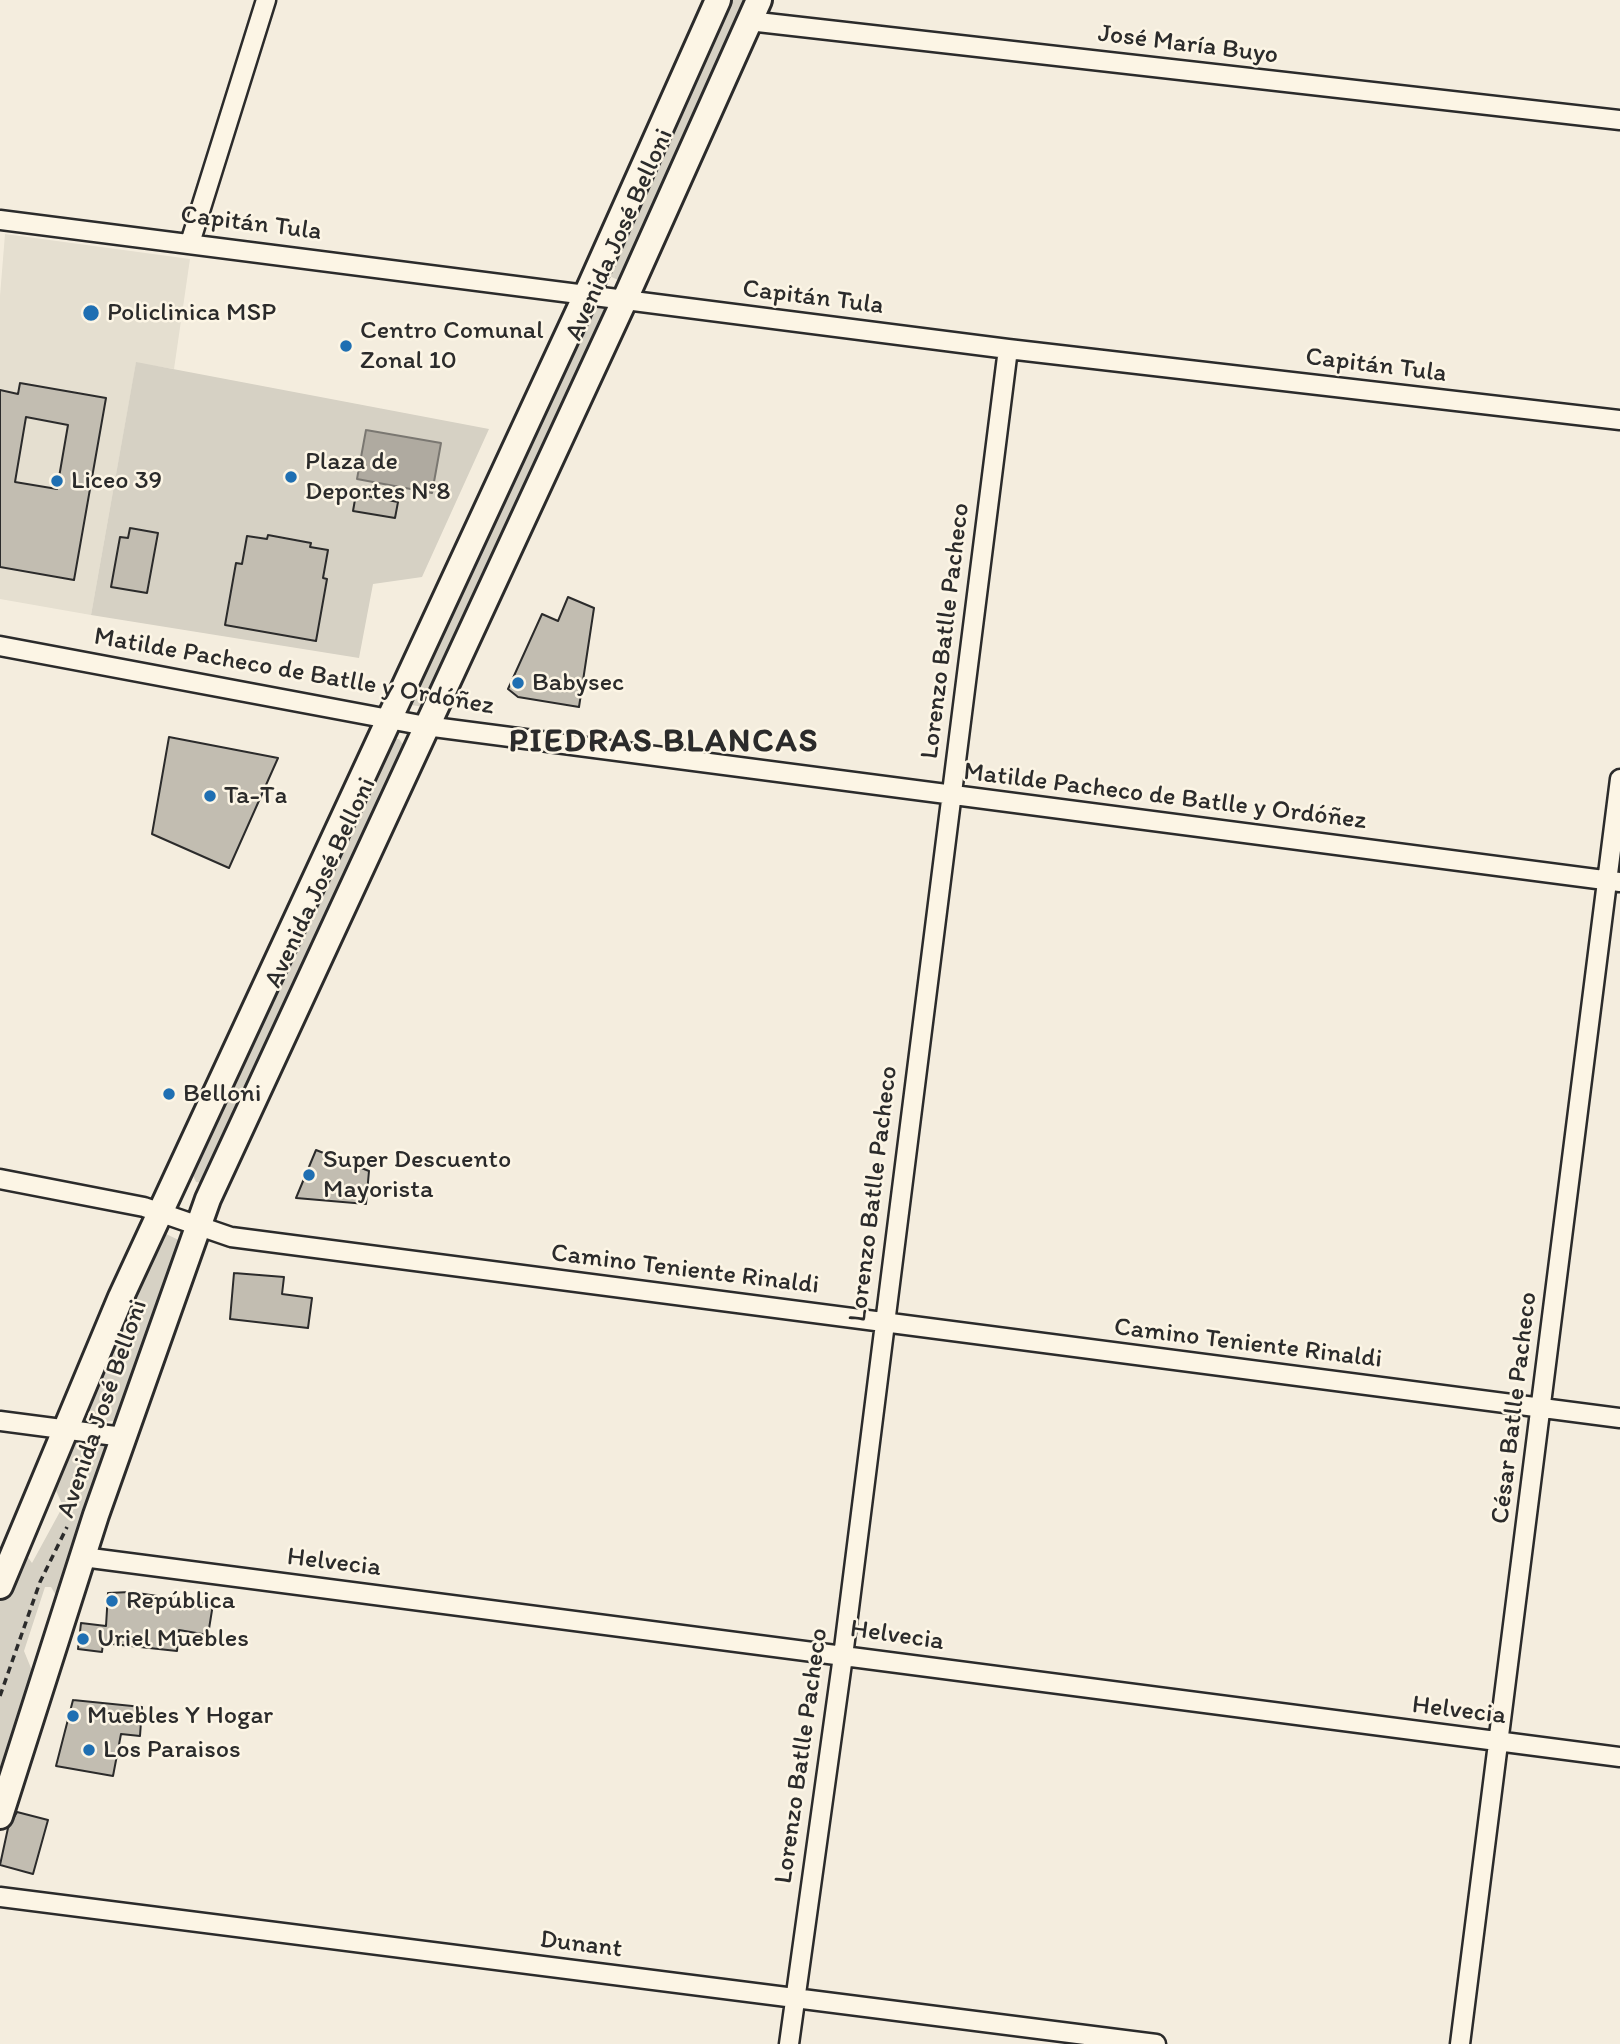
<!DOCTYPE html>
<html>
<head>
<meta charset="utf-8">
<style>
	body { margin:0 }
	canvas { display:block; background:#f4edde }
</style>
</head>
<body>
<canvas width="1620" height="2044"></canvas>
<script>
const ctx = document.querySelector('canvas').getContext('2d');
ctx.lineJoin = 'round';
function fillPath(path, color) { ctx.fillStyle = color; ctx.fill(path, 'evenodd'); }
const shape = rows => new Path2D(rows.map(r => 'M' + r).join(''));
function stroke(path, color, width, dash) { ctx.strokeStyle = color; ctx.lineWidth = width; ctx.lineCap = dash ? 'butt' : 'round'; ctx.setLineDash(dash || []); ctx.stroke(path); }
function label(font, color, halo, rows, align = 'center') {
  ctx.font = font + ' Itim,sans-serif'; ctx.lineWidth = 5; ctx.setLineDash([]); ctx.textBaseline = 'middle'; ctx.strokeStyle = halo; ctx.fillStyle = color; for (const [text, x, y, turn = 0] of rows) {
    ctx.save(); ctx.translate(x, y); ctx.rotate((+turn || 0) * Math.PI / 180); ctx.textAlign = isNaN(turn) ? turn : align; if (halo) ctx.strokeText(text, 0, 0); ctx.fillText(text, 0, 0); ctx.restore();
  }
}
const built = shape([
	[5,234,190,259,174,369,136,363,91,615,0,599,0,296]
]);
const green = shape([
	[724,0,753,0,624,281,616,279,607,275],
	[594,300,611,308,426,707,410,705,406,699],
	[136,362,489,429,422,577,373,584,359,658,91,615],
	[390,739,399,739,404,746,404,752,203,1183,196,1182,192,1173],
	[164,1233,187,1244,117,1420,101,1423,90,1420,85,1410],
	[81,1436,104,1442,108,1450,60,1602,51,1587,45,1587,24,1651,33,1673,0,1783,0,1602,22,1549,32,1563,63,1506,53,1484,70,1445]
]);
const water = shape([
	[366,430,441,443,432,493,357,479,366,430]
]);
const building = shape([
	[20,383,106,398,74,580,0,567,0,390,18,394,20,383],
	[26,417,68,425,57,489,15,482,26,417],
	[356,494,398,502,395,518,353,511,356,494],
	[130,528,158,533,147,593,111,587,120,537,128,538,130,528],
	[268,535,311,543,310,547,328,550,323,578,327,579,316,641,225,625,236,563,242,564,247,536,267,539,268,535],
	[568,597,594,608,579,707,518,697,508,689,542,614,558,621,568,597],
	[169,737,278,758,229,868,152,834,169,737],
	[316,1150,369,1171,366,1204,296,1198,316,1150],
	[234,1273,284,1277,282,1294,312,1298,308,1328,230,1319,234,1273],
	[130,1592,213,1604,208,1635,179,1630,177,1651,103,1643,102,1652,78,1649,81,1623,106,1626,108,1593,130,1592],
	[73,1700,142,1707,140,1736,121,1734,113,1776,56,1766,73,1700],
	[17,1812,48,1820,33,1874,0,1865,8,1828,17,1812]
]);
const path = shape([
	[0,1696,40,1582,67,1527]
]);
const street = shape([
	[749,21,1620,120],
	[0,220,1008,349,1620,420],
	[190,243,266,0],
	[0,646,426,726,1620,882],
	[0,1179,144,1207,231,1237,1620,1418],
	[0,1421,123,1437],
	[83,1557,1620,1757],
	[0,1897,1156,2044],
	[789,2044,843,1656,1008,349],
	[1460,2044,1620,779]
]);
const secondary = shape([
	[0,1586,121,1297,587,293,718,0],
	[0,1816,96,1515,208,1199,625,299,759,0]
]);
const markers = [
	[91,313,9,"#1f6fb2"],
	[346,346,7,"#1f6fb2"],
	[291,477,7,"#1f6fb2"],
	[57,481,7,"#1f6fb2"],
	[518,683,7,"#1f6fb2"],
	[210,796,7,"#1f6fb2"],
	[169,1094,7,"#1f6fb2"],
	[309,1175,7,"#1f6fb2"],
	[112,1601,7,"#1f6fb2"],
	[83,1639,7,"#1f6fb2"],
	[73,1716,7,"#1f6fb2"],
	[89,1750,7,"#1f6fb2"]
];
const streetNames = [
	["José María Buyo",1188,45,7],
	["Capitán Tula",251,224,7],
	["Avenida José Belloni",620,235,-66],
	["Capitán Tula",813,298,7],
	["Capitán Tula",1376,366,7],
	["Lorenzo Batlle Pacheco",946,631,-83],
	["Matilde Pacheco de Batlle y Ordóñez",294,672,10],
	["Matilde Pacheco de Batlle y Ordóñez",1165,797,7],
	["Avenida José Belloni",321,883,-65],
	["Lorenzo Batlle Pacheco",874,1194,-83],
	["Camino Teniente Rinaldi",685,1270,7],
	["Camino Teniente Rinaldi",1248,1344,7],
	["César Batlle Pacheco",1515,1408,-83],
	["Avenida José Belloni",103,1409,-71],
	["Helvecia",334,1563,7],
	["Helvecia",897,1636,8],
	["Helvecia",1459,1711,7],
	["Lorenzo Batlle Pacheco",802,1756,-82],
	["Dunant",581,1945,7]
];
const poiNames = [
	["Policlinica MSP",107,313],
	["Centro Comunal",360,331],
	["Zonal 10",360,361],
	["Plaza de",305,462],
	["Deportes N°8",305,492],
	["Liceo 39",71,481],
	["Babysec",532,683],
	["Ta-Ta",224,796],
	["Belloni",183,1094],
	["Super Descuento",323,1160],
	["Mayorista",323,1190],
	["República",126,1601],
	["Uriel Muebles",97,1639],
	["Muebles Y Hogar",87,1716],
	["Los Paraisos",103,1750]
];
const districtNames = [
	["PIEDRAS BLANCAS",664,743]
];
fillPath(built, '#e5dfd0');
fillPath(green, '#d6d1c4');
fillPath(water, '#afaaa0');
stroke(water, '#7a7771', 2);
fillPath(building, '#c2bdb1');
stroke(building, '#2b2b2b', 2);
stroke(street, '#2b2b2b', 23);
stroke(secondary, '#2b2b2b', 30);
stroke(path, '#2b2b2b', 3.5, [7, 5]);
stroke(street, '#fcf5e5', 18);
stroke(secondary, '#fcf5e5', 24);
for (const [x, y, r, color] of markers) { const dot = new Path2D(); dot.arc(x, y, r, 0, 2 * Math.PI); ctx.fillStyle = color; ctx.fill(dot); stroke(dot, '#fcf5e5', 2.5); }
label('26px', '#2b2b2b', '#fcf5e5', streetNames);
label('26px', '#2b2b2b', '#fcf5e5', poiNames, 'left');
ctx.letterSpacing = '2px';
label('bold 33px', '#2b2b2b', '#fcf5e5', districtNames);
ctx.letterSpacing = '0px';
</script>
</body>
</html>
